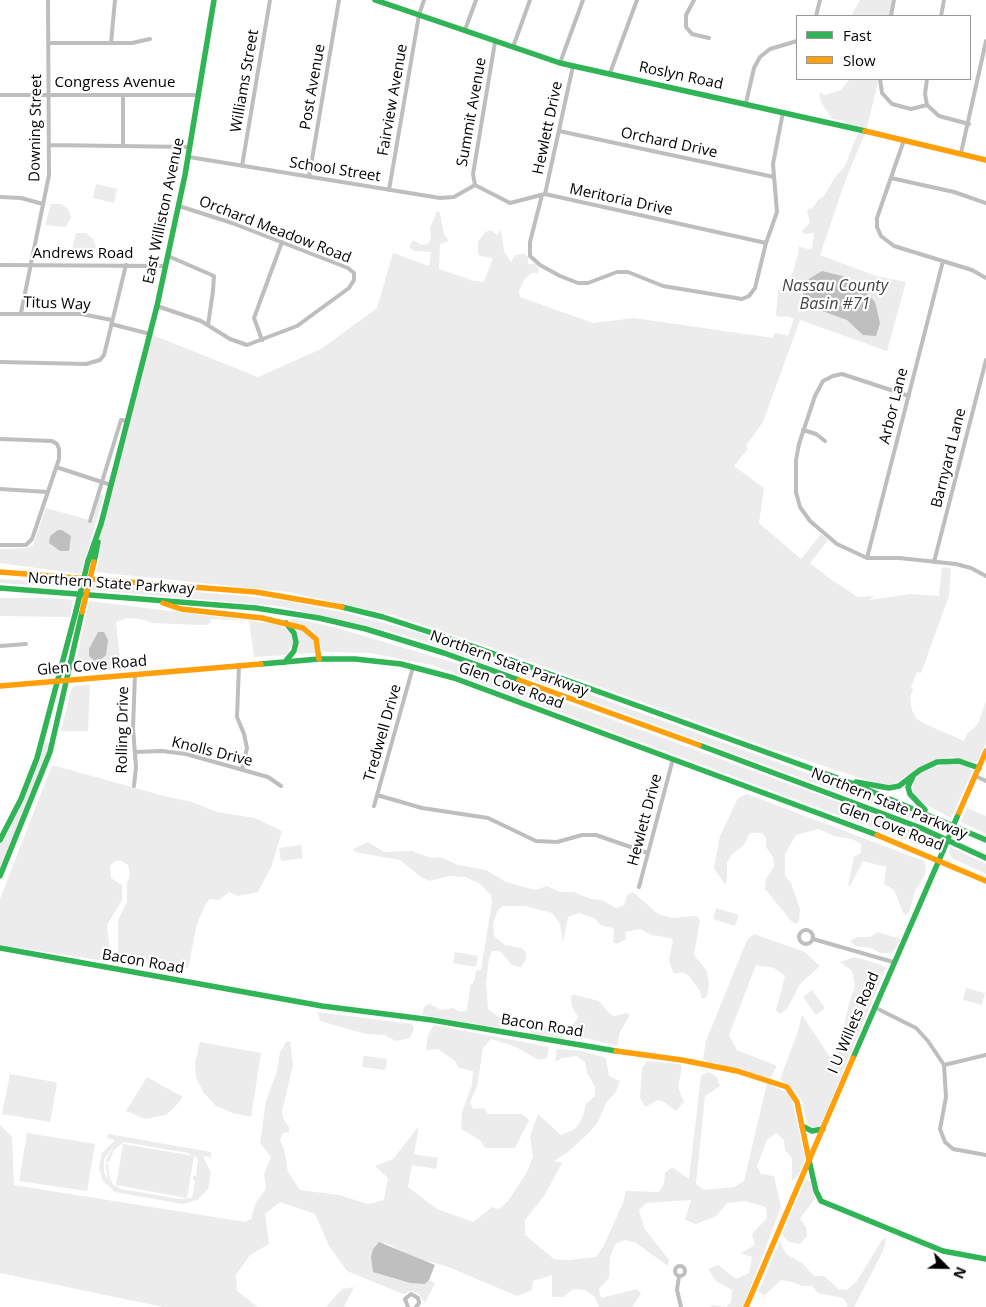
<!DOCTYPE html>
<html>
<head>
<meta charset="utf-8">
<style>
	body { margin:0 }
	#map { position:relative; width:986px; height:1307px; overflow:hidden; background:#fff; font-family:"Open Sans",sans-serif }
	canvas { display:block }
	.legend { position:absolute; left:796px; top:15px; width:175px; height:65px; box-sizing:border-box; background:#fff; border:1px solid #999; margin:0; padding:6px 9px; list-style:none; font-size:15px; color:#000 }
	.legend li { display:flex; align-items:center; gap:10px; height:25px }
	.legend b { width:25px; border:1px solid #999 }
	.north { position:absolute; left:921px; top:1242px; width:50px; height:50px; -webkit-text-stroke:4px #fff; paint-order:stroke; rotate:113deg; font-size:14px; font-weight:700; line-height:20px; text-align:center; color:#000 }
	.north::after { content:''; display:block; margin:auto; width:18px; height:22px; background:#000; clip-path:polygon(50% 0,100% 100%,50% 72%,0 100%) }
</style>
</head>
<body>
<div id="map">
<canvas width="986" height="1307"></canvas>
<ul class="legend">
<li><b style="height:6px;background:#30b455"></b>Fast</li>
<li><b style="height:6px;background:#ff9f0a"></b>Slow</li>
</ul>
<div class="north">N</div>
</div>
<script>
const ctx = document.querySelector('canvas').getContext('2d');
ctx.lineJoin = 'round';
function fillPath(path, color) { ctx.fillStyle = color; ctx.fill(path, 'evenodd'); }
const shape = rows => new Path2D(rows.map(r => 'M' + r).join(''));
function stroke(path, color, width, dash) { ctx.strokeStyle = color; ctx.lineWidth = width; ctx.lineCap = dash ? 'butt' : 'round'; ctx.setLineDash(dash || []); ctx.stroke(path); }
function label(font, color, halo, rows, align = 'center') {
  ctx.font = font + ' "Open Sans",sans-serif'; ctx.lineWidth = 4.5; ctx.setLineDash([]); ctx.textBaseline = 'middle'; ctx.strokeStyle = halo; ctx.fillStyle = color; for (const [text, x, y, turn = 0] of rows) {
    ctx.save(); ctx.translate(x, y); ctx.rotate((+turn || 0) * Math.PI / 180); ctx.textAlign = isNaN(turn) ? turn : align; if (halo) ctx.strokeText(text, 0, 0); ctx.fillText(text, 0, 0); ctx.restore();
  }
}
const green = shape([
	[860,0,893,0,890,16,851,16],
	[850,79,879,79,866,131,846,179,820,255,876,276,906,282,887,351,800,320,763,422,746,446,748,449,734,466,764,488,759,523,801,559,821,534,828,540,810,563,829,578,858,597,875,596,868,600,911,594,939,596,942,567,951,568,949,596,921,673,917,672,911,687,913,689,910,698,912,710,916,718,925,724,964,741,967,734,978,724,986,701,986,743,977,761,973,762,952,757,931,762,888,787,769,748,490,647,393,615,288,592,96,572,100,557,94,562,101,524,150,334,258,377,321,349,377,308,393,253,429,266,431,252,414,251,409,247,413,240,422,245,428,244,431,239,430,228,437,211,440,213,444,234,449,241,440,244,439,269,474,281,484,282,493,258,480,256,478,253,478,242,485,232,491,230,497,235,501,230,504,251,511,262,515,255,524,254,528,257,528,264,535,264,539,269,538,273,531,273,524,280,519,291,520,297,593,323,634,318,773,338,775,333,788,336,794,319,787,316,779,317,776,315,778,291,786,284,793,272,799,250,798,246,808,249,812,248,814,235,813,233,804,234,802,231,810,222,807,211,809,208,812,209,818,200,824,196,835,177,845,166,859,130,848,127,844,121,832,119,821,102,819,92,825,95,841,90],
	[96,184,117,189,114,203,93,198],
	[51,204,61,204,68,209,71,217,66,227,45,225],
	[76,233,86,233,93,239,96,247,91,257,71,254],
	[100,495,103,495,103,497,81,574,0,563,0,549,28,548,33,545,46,508,93,521],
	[0,579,55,582,79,583,78,588,0,583],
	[93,584,246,596,286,601,346,613,420,633,832,782,948,827,945,833,875,805,591,701,423,641,385,630,278,606,92,590],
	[0,598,52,598,73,600,70,617,0,616],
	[89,601,275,624,289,630,294,642,287,655,254,657,249,621,210,619,211,622,207,625,199,625,152,623,141,619,127,618,116,622,121,669,82,673,75,666],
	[292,618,334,627,465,666,866,812,940,843,937,848,933,849,919,845,432,665,370,653,326,652,322,650,320,641,313,630,291,622],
	[300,629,312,636,316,653,297,654,299,639,297,632],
	[90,685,88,731,61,731,71,689,75,686],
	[42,741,52,744,0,876,0,840,10,823],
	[949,763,968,765,972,772,951,818,921,802,916,799,912,790,914,779,921,772],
	[52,765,164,796,192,802,217,812,255,818,282,831,272,865,258,892,238,896,229,892,219,900,210,899,205,905,197,924,188,968,118,957,118,920,127,902,127,884,130,874,128,865,122,861,115,861,110,866,111,878,122,885,122,900,107,925,110,953,105,961,0,945,0,899],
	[747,794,924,861,926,867,925,875,915,891,909,913,904,915,894,890,884,884,886,867,863,861,850,886,848,886,854,857,861,853,861,844,852,839,834,836,819,829,796,835,785,854,785,876,791,883,800,909,799,922,796,924,791,921,765,889,766,879,774,866,773,857,766,847,766,838,762,833,750,833,743,846,732,854,727,863,727,879,725,885,714,868,720,836,738,798],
	[967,808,986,816,986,834,961,822],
	[368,842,384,852,412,851,431,858,440,857,458,865,486,870,506,882,535,890,547,886,560,892,574,892,591,899,602,900,616,908,624,905,627,895,633,892,658,914,672,918,696,916,700,920,694,955,707,971,709,984,707,996,702,999,700,991,688,975,682,972,675,974,673,972,669,960,673,940,670,938,652,935,640,929,625,932,626,939,617,944,613,942,614,930,612,928,601,925,594,918,579,913,568,917,563,942,560,924,552,913,525,906,503,906,498,910,493,923,494,936,505,945,522,948,526,953,526,960,521,967,512,965,501,952,496,951,492,951,489,958,486,983,488,1009,497,1016,507,1019,507,1024,501,1028,422,1015,424,1007,429,1004,442,1010,453,1008,461,1012,467,1010,470,986,474,982,476,971,481,970,492,902,491,895,479,883,465,877,449,876,429,881,421,877,400,860,355,852,353,849],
	[301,845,303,858,281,861,279,848],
	[950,847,986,864,986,874,952,858,949,852],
	[716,908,739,915,735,926,713,919],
	[878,932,901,939,892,953,881,953,871,948,856,946,850,941,857,937,870,937],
	[754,934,805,952,820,966,800,984,787,1009,780,1014,776,1010,785,976,774,968,756,965,729,1035,737,1050,777,1066,770,1078,706,1061,703,1058,706,1041,747,940],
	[455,952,478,956,476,967,453,963],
	[854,957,879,964,885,967,884,972,821,1125,817,1128,812,1127,807,1123,802,1101,794,1089,780,1079,797,1034,802,1015,830,1057,838,1052,849,1003,855,986,852,971,840,962],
	[966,988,985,993,982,1005,963,1000],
	[812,990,825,1008,816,1015,803,997],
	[575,995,599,1001,611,1015,615,1016,626,1013,630,1015,620,1032,617,1046,585,1038,570,1038,572,1027,578,1017,572,1007,571,996],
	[318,1012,412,1024,414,1029,410,1038,396,1041,384,1035,366,1034,320,1021],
	[536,1021,545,1028,554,1027,563,1030,562,1039,547,1035,530,1035,531,1024],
	[434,1025,549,1047,547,1058,539,1060,514,1046,491,1039,483,1048,477,1087,470,1102,473,1109,484,1108,488,1114,522,1114,529,1120,515,1148,485,1148,480,1140,461,1129,462,1112,472,1085,473,1071,459,1068,454,1060,438,1049,426,1050,428,1035],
	[290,1041,293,1065,282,1111,283,1118,289,1127,289,1132,283,1133,280,1140,284,1149,288,1172,300,1190,339,1195,368,1204,384,1200,388,1178,375,1166,393,1159,419,1126,414,1154,438,1158,436,1169,412,1165,408,1187,437,1209,473,1222,492,1207,499,1209,508,1201,527,1172,533,1157,530,1137,538,1114,561,1135,575,1129,582,1119,586,1104,595,1096,595,1087,587,1073,585,1062,576,1056,562,1058,555,1062,557,1049,583,1051,606,1058,609,1076,620,1081,616,1092,606,1103,598,1122,590,1132,568,1152,554,1161,562,1163,544,1196,525,1220,525,1235,554,1259,569,1260,596,1257,603,1247,623,1203,626,1191,659,1192,664,1184,665,1173,672,1167,689,1179,701,1076,709,1072,717,1077,720,1086,705,1096,696,1184,704,1190,734,1187,744,1181,767,1083,788,1093,792,1100,805,1159,798,1176,792,1181,792,1158,785,1150,784,1140,776,1133,767,1140,757,1166,761,1174,774,1176,781,1207,743,1307,710,1307,711,1305,726,1307,731,1302,732,1290,716,1281,708,1269,718,1265,736,1279,749,1273,752,1257,741,1253,755,1245,752,1234,767,1218,766,1207,745,1201,727,1203,716,1216,696,1224,685,1220,691,1200,646,1203,639,1210,644,1228,669,1260,668,1266,636,1243,625,1240,616,1243,610,1257,609,1278,599,1289,601,1298,637,1289,641,1294,632,1307,599,1307,595,1297,585,1290,574,1289,563,1297,552,1297,552,1275,533,1281,532,1290,517,1296,446,1266,415,1258,392,1246,385,1243,376,1245,371,1257,380,1274,410,1283,425,1284,429,1280,435,1283,425,1303,418,1293,411,1291,403,1294,347,1271,329,1246,315,1214,280,1202,265,1214,269,1244,250,1255,236,1275,237,1291,258,1307,163,1307,0,1273,0,1125,12,1137,14,1185,245,1222,251,1219,256,1202,266,1189,264,1174,271,1157,260,1143,266,1101,277,1071,280,1052,286,1042],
	[200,1042,261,1053,251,1117,233,1113,216,1106,203,1092,196,1077,195,1063],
	[364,1056,387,1059,385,1070,362,1067],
	[647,1061,680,1064,682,1067,678,1087,684,1102,676,1111,664,1102,658,1100,645,1107,640,1098,642,1068],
	[10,1074,55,1082,57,1084,50,1122,2,1114],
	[147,1077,183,1097,174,1108,166,1115,145,1119,126,1111],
	[27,1133,95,1144,87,1191,19,1181],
	[108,1134,211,1152,211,1157,203,1156,211,1173,208,1189,197,1200,183,1204,115,1192,103,1181,99,1168,102,1153,115,1140,107,1138],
	[124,1142,188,1153,198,1158,196,1176,193,1176,193,1180,195,1181,192,1198,179,1199,121,1189,113,1185,109,1175,108,1164,106,1164,106,1166,108,1180,104,1173,104,1159,114,1146,107,1158,106,1161,109,1162,114,1150],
	[123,1144,194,1156,187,1198,116,1185],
	[806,1179,811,1182,815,1199,800,1218,806,1227,807,1236,800,1244,789,1242,783,1236,783,1232],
	[887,1237,883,1251,854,1307,846,1307,848,1305,843,1298,818,1293,812,1286,802,1286,793,1282,781,1280,765,1295,758,1292,780,1241,786,1254,802,1263,814,1276,824,1276,839,1289,847,1290,857,1281,882,1240],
	[354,1287,344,1307,326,1307,342,1289]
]);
const water = shape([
	[822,271,842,276,858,283,875,302,880,323,876,336,863,335,847,320,811,307,803,301,803,292,809,279],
	[58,530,62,530,71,536,69,551,60,551,49,543,50,536],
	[98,632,104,632,108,640,106,655,100,660,95,661,89,656,89,649],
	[379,1242,435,1265,429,1280,425,1284,410,1283,373,1272,371,1257,373,1249]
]);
const street = shape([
	[694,0,686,15,686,27,692,34,709,38],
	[816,16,820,0],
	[891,16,894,0],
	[941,16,944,0],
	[465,30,476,0],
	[48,43,132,43,150,39],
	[111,43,115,0],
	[513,47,530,0],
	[560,63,583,0],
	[610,73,637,0],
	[880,79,882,93,892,104,911,109,927,105],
	[927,79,925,94,927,105,939,116,969,124],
	[0,95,199,95],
	[123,95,123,146],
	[746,103,754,68,760,57,770,49,797,41],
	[559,131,774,177],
	[904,140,877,218,877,227,881,236,894,246,972,270,986,278],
	[49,145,190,147],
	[961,153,986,41],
	[189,157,440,198,454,197,475,185],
	[242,166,270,0],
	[309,177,339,0],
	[891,178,954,192,986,203],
	[475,185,510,203,545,194,766,243],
	[475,185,473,174,495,42],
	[389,190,419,15,424,0],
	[545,194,573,66],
	[542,195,530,242,530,256,540,265,560,276,578,283,588,283,617,272,628,272,663,286,742,299,749,296,755,288,766,243,777,212,773,164,783,112],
	[0,197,21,198,43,204],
	[168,256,214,276,213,291],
	[0,265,165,266],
	[157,306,201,321,230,339,247,345,297,326,349,288,354,280,354,273,348,268,232,223,179,206],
	[21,313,49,175,48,0],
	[0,314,81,314,112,320],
	[111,324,150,334],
	[208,325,213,291,212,299],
	[262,340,254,318,282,242],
	[0,362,86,364,100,360,104,355,126,265],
	[909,396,842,374,833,376,823,381,815,396,799,444,796,460,796,492,800,507,810,521,837,544,867,558,899,558,956,564,971,568,986,576],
	[803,430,816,434,825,441],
	[0,439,52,441,57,444,59,449,59,459,32,539,26,545,0,545],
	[56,467,111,485],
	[0,489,48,492],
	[90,521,121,420,128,421],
	[867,558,943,261],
	[934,562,986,360],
	[0,646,26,644],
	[239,665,237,717,244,734,247,748,242,769],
	[135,752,162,751,186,754,268,777,281,786],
	[975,776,986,781],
	[134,786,136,767,133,728,135,674],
	[377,795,422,808,488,818,536,841,557,842,582,835,596,835,648,853],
	[374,806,413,667],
	[639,887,673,759],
	'799 937a7 7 0 1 1 14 0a7 7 0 1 1-14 0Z',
	[813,939,893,962],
	[874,1007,916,1028,928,1041,944,1065],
	[986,1055,944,1065,946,1097,940,1129,945,1142,953,1149,986,1155],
	'675 1271a5 5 0 1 1 10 0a5 5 0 1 1-10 0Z',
	[679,1276,677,1290,681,1307],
	[408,1307,405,1299,411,1294,418,1298,419,1303,416,1307]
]);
const fast = shape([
	[375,0,560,63,865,131],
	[88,561,101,524,157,306,185,175,214,0],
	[94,562,98,542],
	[0,588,256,608,319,618,366,629,444,653,519,680],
	[342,607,383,617,475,647,854,784,986,840],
	[285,662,294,651,296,642,294,633,286,623],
	[261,664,319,659,355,659,401,664,454,678,877,835],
	[699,745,921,828,986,858],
	[913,776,908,787,910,794,925,810],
	[856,782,889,788,899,786,920,770,937,762,959,761,979,768],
	[0,840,21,799,37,758,76,611],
	[0,876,50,752,82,612],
	[0,948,322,1006,432,1020,616,1051],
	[853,1058,943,851],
	[802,1126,812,1131,823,1129],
	[809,1160,816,1191,821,1201,943,1251,986,1259]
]);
const slow = shape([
	[865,131,986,160],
	[0,572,256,592,342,607],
	[163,603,181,609,262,618,303,628,316,639,319,659],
	[519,680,699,745],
	[0,686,261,664],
	[957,817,986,751],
	[877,835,986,881],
	[616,1051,682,1060,737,1071,787,1087,797,1102,809,1160],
	[746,1307,853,1058]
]);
const fastBridge = shape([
	[76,611,88,561],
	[943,851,957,817]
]);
const slowBridge = shape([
	[82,612,94,562]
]);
const streetNames = [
	["Roslyn Road",681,76,12],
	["Williams Street",245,81,-80],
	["Congress Avenue",115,83],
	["Post Avenue",313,87,-80],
	["Fairview Avenue",393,100,-80],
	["Summit Avenue",472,112,-80],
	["Downing Street",36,128,-89],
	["Hewlett Drive",548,128,-78],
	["Orchard Drive",669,143,12],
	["School Street",335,170,9],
	["Meritoria Drive",621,200,12],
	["East Williston Avenue",164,211,-78],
	["Orchard Meadow Road",275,230,21],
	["Andrews Road",83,254],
	["Titus Way",57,304,2],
	["Arbor Lane",894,406,-76],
	["Barnyard Lane",949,458,-76],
	["Northern State Parkway",111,584,4],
	["Northern State Parkway",509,664,20],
	["Glen Cove Road",92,666,-5],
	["Glen Cove Road",511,686,20],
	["Rolling Drive",123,730,-89],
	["Tredwell Drive",383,733,-74],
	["Knolls Drive",212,752,14],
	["Northern State Parkway",889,804,22],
	["Hewlett Drive",645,820,-75],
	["Glen Cove Road",891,827,21],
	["Bacon Road",143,962,10],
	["I U Willets Road",854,1023,-67],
	["Bacon Road",542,1026,9]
];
const waterNames = [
	["Nassau County",835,286],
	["Basin #71",835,304]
];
fillPath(green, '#ececec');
fillPath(water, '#bfbfbf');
stroke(street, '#bebebe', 4);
stroke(fast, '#30b455', 5.5);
stroke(slow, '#ff9f0a', 5.5);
stroke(fastBridge, '#30b455', 5.5);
stroke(slowBridge, '#ff9f0a', 5.5);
label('15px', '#000', '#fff', streetNames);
label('italic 16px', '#444', '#fff', waterNames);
</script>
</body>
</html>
